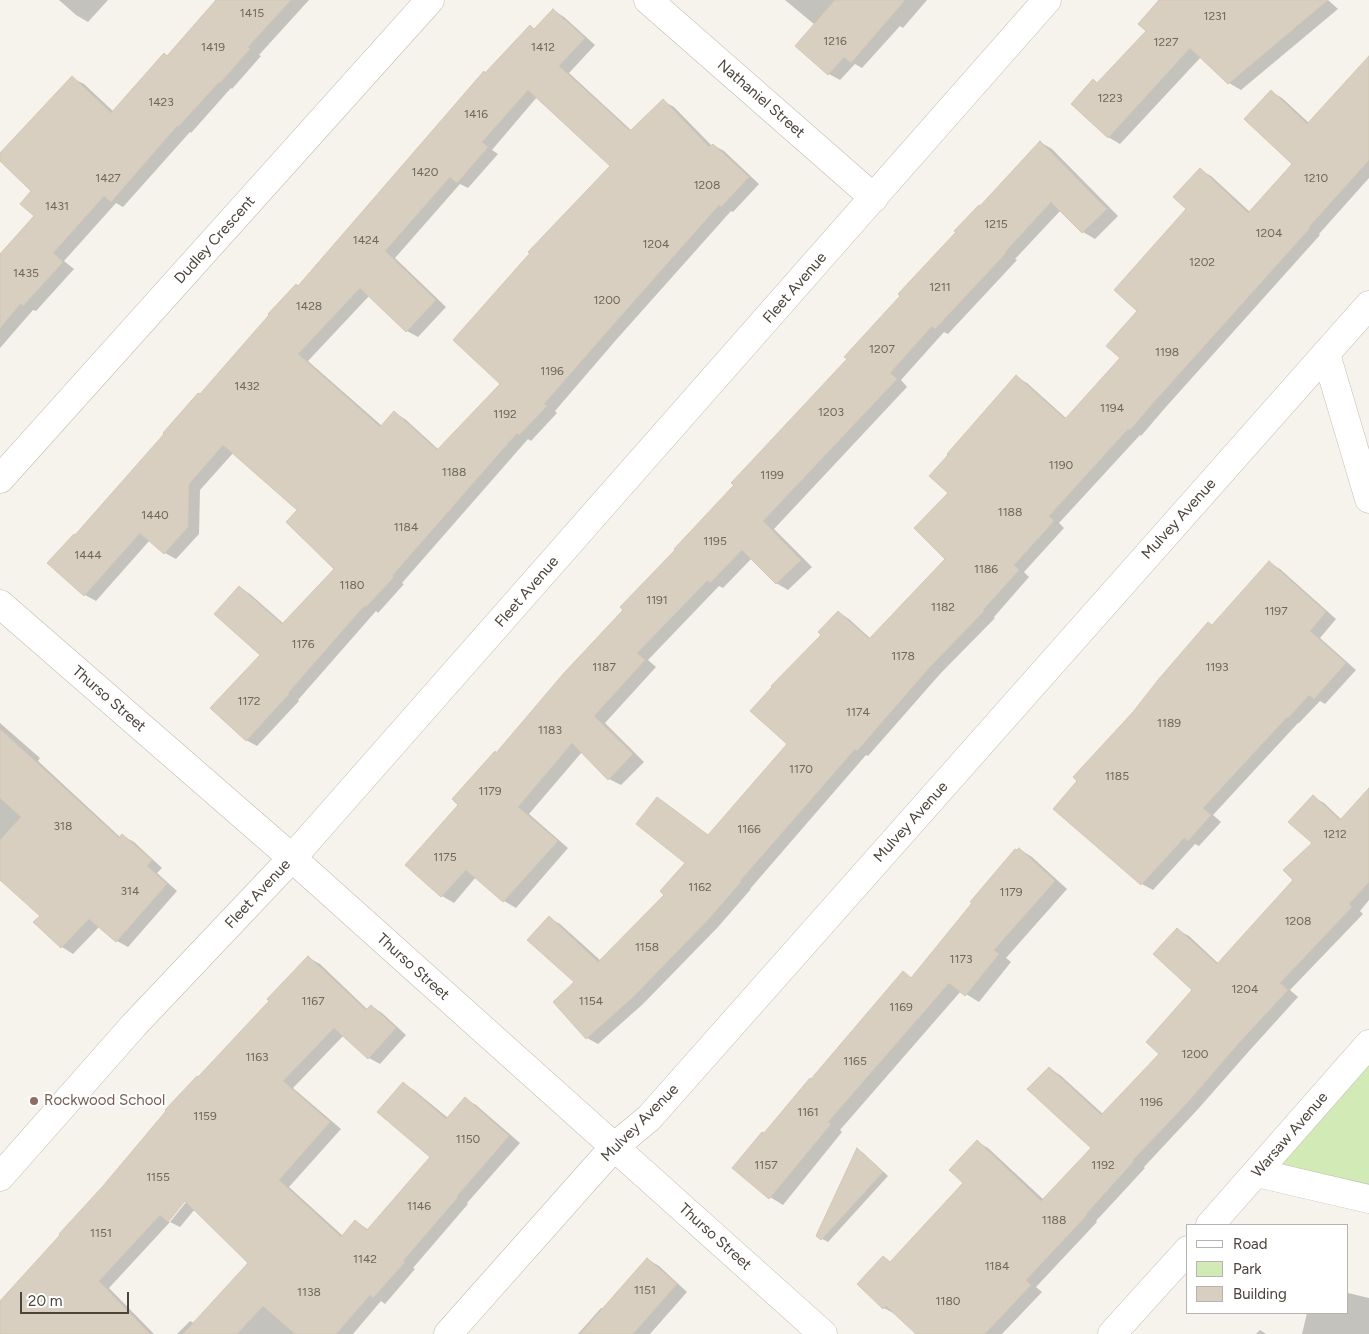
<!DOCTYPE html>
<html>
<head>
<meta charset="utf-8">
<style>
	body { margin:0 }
	#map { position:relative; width:1369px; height:1334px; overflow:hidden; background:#f6f3ec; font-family:Figtree,sans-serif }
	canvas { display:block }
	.legend { position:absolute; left:1186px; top:1224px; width:162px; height:90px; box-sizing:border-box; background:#fff; border:1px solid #b7b4b0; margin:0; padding:6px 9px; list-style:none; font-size:15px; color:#4b4439 }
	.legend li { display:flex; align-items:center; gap:10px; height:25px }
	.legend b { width:25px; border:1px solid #b7b4b0 }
	.scale { position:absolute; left:20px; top:1292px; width:109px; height:22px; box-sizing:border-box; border:2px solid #4b4439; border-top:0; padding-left:6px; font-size:15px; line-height:18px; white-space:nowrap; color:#4b4439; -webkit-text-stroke:4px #fff; paint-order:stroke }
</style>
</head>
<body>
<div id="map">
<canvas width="1369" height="1334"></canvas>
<ul class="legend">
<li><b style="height:6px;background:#fff"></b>Road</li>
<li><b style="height:14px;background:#d2eab5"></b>Park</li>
<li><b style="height:14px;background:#d8cfc1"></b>Building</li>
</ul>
<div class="scale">20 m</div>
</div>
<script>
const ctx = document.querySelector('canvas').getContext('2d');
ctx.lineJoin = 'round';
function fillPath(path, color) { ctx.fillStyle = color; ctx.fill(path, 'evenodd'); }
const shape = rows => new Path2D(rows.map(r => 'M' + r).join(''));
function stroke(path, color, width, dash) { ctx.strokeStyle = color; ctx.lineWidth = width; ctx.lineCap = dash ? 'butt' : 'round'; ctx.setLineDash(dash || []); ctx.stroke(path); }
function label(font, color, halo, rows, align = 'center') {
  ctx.font = font + ' Figtree,sans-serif'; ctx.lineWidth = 4; ctx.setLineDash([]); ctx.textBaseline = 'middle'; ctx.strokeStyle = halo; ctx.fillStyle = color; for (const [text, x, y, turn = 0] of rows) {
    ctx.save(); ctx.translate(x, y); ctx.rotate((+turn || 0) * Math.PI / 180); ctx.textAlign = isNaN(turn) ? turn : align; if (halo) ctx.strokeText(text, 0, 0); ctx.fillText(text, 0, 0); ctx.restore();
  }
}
const green = shape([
	[1369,1044,1369,1199,1257,1173]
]);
const shadow = shape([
	[59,0,108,0,88,22,76,15],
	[217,0,309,0,259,55,261,56,232,89,231,88,191,133,190,132,123,207,116,203,64,261,74,269,36,311,33,310,0,348,0,256,36,216,33,191,0,159,0,155,72,78,84,84,114,112,168,57],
	[785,0,927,0,903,28,900,26,862,68,855,64,840,80,829,74,815,25],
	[1161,0,1328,0,1338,9,1241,90,1229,83,1201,57,1120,144,1108,137,1093,80,1099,84,1148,31],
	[553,10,564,17,595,45,569,73,632,131,663,101,674,107,712,146,713,145,724,151,759,184,733,212,731,211,616,340,555,411,557,413,531,441,528,439,402,583,404,584,378,613,376,611,298,700,299,701,257,746,246,740,261,654,239,587,250,594,284,624,336,569,299,510,234,452,200,490,199,534,176,559,165,553,150,540,96,601,85,595,49,563,75,536,299,287,486,74,530,26,535,30],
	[537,97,612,166,501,384,439,450,405,419,394,413,382,426,308,361,370,295,407,331,418,337,446,307,395,258,460,184,468,188,498,154,492,150],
	[1369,59,1369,178,1319,234,1320,235,1165,408,1141,436,1140,435,1059,523,1064,528,1024,572,1029,577,994,617,995,618,940,674,868,756,866,755,750,889,751,889,718,927,643,1004,598,1044,587,1038,555,1002,576,982,549,918,560,924,601,961,666,894,686,863,657,799,668,805,709,836,789,744,823,635,838,612,849,619,871,639,947,558,950,493,1016,377,1027,383,1067,419,1121,358,1139,311,1188,209,1200,170,1211,176,1250,212,1293,164,1271,92,1282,98,1309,123],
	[1040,142,1052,149,1118,216,1095,239,1083,232,1061,210,1015,259,1017,260,948,334,944,332,901,380,907,387,774,529,812,567,788,590,776,583,752,558,723,588,719,586,648,660,656,667,605,723,644,762,621,785,609,779,582,752,529,814,568,848,516,908,504,901,476,877,454,903,442,896,407,865,460,805,497,754,677,550,848,359,981,208],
	[1269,563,1280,569,1336,619,1320,638,1356,670,1325,704,1320,701,1299,723,1298,723,1213,815,1221,822,1199,846,1195,844,1153,890,1142,884,1213,626],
	[0,723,40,758,38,761,121,838,123,836,134,842,162,868,157,873,177,891,128,947,117,941,100,926,73,954,62,947,41,915,0,879],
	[1313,797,1324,803,1342,820,1369,802,1369,900,1360,911,1363,914,1290,990,1298,997,1250,1050,1199,1108,1144,1167,1145,1168,1096,1221,1097,1222,1036,1287,1042,1292,1002,1334,918,1334,895,1314,884,1308,884,1258,891,1262,964,1183,977,1142,988,1148,1044,1200,1093,1148,1049,1068,1060,1075,1104,1115,1161,1054,1194,990,1178,930,1189,936,1219,964,1295,880,1313,843],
	[1019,849,1032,857,1067,889,1006,958,1011,962,979,1002,961,991,840,1130,842,1132,783,1205,770,1197,765,1134,903,973,913,979],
	[309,958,320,964,368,1010,371,1006,382,1013,406,1035,380,1064,369,1058,344,1035,293,1088,341,1129,289,1187,343,1236,356,1222,369,1230,432,1156,403,1084,414,1090,448,1118,465,1099,476,1105,520,1143,467,1203,468,1204,413,1268,415,1269,385,1304,381,1301,353,1334,177,1334,190,1321,194,1323,250,1263,195,1209,180,1227,170,1222,109,1288,154,1334,0,1334,0,1310,199,1079],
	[188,1195,190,1197,170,1222,167,1222],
	[857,1150,863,1153,888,1176,828,1242,817,1236],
	[647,1259,659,1266,687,1292,650,1334,578,1334,601,1308,603,1309],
	[1348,1293,1369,1298,1369,1334,1302,1334,1307,1313,1348,1313],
	[1260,1330,1266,1334,1256,1334]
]);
const building = shape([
	[216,0,291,0,248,47,250,49,220,83,219,82,178,127,177,126,111,202,104,196,53,253,63,262,23,306,21,303,0,328,0,254,34,216,20,204,31,191,0,161,0,153,72,76,111,113,164,53,167,56,216,0],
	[835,0,905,0,851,63,844,57,828,75,795,46,835,0],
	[1159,0,1328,0,1228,84,1190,48,1108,138,1071,104,1093,79,1097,83,1146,31,1138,24,1159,0],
	[553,9,585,38,559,66,630,131,663,99,709,147,713,144,749,177,721,207,719,205,605,334,544,404,547,406,519,435,517,433,392,576,394,577,366,607,364,606,288,693,289,694,246,741,210,708,260,655,214,614,239,586,282,624,334,569,286,522,297,510,223,445,189,484,188,527,164,554,140,533,84,596,47,563,74,534,75,535,164,434,163,433,198,393,200,394,269,315,268,314,296,284,298,286,484,71,485,73,530,25,534,29,553,9],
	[528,90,610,166,528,252,530,253,453,340,500,384,437,450,394,411,380,427,298,354,360,288,406,332,436,300,385,251,450,177,457,183,488,147,482,142,528,90],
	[1369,56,1369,160,1309,227,1310,228,1154,402,1130,430,1128,429,1049,516,1054,521,1014,565,1019,570,983,610,984,611,929,668,857,751,855,749,740,881,741,882,707,921,632,998,586,1039,553,1002,574,982,527,940,549,916,598,962,664,895,660,891,685,863,636,824,657,797,708,835,787,744,750,711,772,687,771,686,821,635,818,632,838,611,869,639,945,559,914,528,948,493,929,476,948,455,947,454,1016,375,1065,419,1120,358,1106,346,1137,311,1114,290,1186,209,1173,197,1200,168,1248,213,1292,164,1244,119,1271,90,1307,124,1369,56],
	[1040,141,1107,209,1082,233,1051,202,1005,252,1006,253,935,329,932,326,890,373,897,379,763,521,801,560,776,584,742,550,710,583,708,580,637,653,645,660,594,716,633,754,608,780,572,743,518,807,558,841,503,902,466,870,441,897,405,865,458,805,452,799,495,751,496,753,564,673,623,610,620,607,675,550,674,549,734,485,731,483,847,359,844,357,900,296,898,294,956,232,954,231,979,205,980,206,1040,141],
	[1269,561,1326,612,1310,631,1346,663,1314,699,1309,695,1288,718,1287,717,1203,808,1211,815,1188,841,1184,838,1141,885,1053,809,1077,781,1073,777,1133,712,1158,680,1208,622,1212,625,1269,561],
	[0,729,119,838,122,834,152,860,147,866,167,884,116,942,89,919,61,948,33,922,40,916,0,880,0,840,21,817,0,798,0,729],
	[1369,788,1369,882,1349,904,1352,907,1280,983,1288,990,1238,1044,1188,1102,1133,1160,1134,1161,1086,1214,1087,1215,1026,1280,1031,1285,985,1334,916,1334,886,1306,883,1309,857,1284,883,1256,890,1262,963,1183,949,1170,977,1140,1041,1201,1091,1148,1027,1089,1049,1067,1101,1115,1159,1054,1146,1042,1192,990,1153,954,1177,928,1217,964,1293,880,1283,870,1312,843,1288,822,1313,795,1340,820,1369,788],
	[1019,848,1055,881,994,950,999,954,965,996,949,983,828,1122,831,1124,769,1199,732,1168,762,1132,764,1133,810,1078,811,1079,903,971,911,978,972,903,970,902,1015,849,1017,850,1019,848],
	[308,956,366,1010,371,1005,396,1028,368,1059,334,1028,283,1081,330,1122,279,1180,341,1237,355,1220,367,1230,430,1157,377,1112,403,1082,446,1119,465,1097,509,1136,457,1196,458,1197,403,1261,405,1262,373,1298,370,1295,336,1334,295,1334,263,1306,237,1334,183,1334,248,1263,185,1201,168,1222,160,1215,99,1281,150,1334,0,1334,0,1301,60,1235,59,1234,103,1186,166,1111,165,1110,197,1076,198,1077,269,1001,267,999,308,956],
	[857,1148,883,1172,821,1240,816,1236,857,1148],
	[647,1258,677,1284,633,1334,580,1334,647,1258]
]);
const minor = shape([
	[648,0,874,198],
	[1326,354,1369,499],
	[0,479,430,0],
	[0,604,292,858,823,1334],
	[1257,1173,1369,1199],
	[0,1177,134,1025,292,858,1047,0],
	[1210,1225,1369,1044],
	[448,1334,614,1147,649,1118,1369,305],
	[1112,1334,1188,1250]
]);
const markers = [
	[34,1101,5,"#8d6e63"]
];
const numberNames = [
	["1415",252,13],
	["1231",1215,16],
	["1216",835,41],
	["1227",1166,42],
	["1419",213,47],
	["1412",543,47],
	["1223",1110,98],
	["1423",161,102],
	["1416",476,114],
	["1420",425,172],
	["1427",108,178],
	["1210",1316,178],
	["1208",707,185],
	["1431",57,206],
	["1215",996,224],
	["1204",1269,233],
	["1424",366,240],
	["1204",656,244],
	["1202",1202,262],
	["1435",26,273],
	["1211",940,287],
	["1200",607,300],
	["1428",309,306],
	["1207",882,349],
	["1198",1167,352],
	["1196",552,371],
	["1432",247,386],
	["1194",1112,408],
	["1203",831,412],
	["1192",505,414],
	["1190",1061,465],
	["1188",454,472],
	["1199",772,475],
	["1188",1010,512],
	["1440",155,515],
	["1184",406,527],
	["1195",715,541],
	["1444",88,555],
	["1186",986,569],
	["1180",352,585],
	["1191",657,600],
	["1182",943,607],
	["1197",1276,611],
	["1176",303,644],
	["1178",903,656],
	["1187",604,667],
	["1193",1217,667],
	["1172",249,701],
	["1174",858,712],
	["1189",1169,723],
	["1183",550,730],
	["1170",801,769],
	["1185",1117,776],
	["1179",490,791],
	["318",63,826],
	["1166",749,829],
	["1212",1335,834],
	["1175",445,857],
	["1162",700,887],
	["314",130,891],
	["1179",1011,892],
	["1208",1298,921],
	["1158",647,947],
	["1173",961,959],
	["1204",1245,989],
	["1167",313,1001],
	["1154",591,1001],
	["1169",901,1007],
	["1200",1195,1054],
	["1163",257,1057],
	["1165",855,1061],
	["1196",1151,1102],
	["1161",808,1112],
	["1159",205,1116],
	["1150",468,1139],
	["1157",766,1165],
	["1192",1103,1165],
	["1155",158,1177],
	["1146",419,1206],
	["1188",1054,1220],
	["1151",101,1233],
	["1142",365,1259],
	["1184",997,1266],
	["1151",645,1290],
	["1138",309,1292],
	["1180",948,1301]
];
const streetNames = [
	["Nathaniel Street",761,99,41],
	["Dudley Crescent",215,240,-48],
	["Fleet Avenue",795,288,-49],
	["Mulvey Avenue",1179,519,-48],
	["Fleet Avenue",527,592,-49],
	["Thurso Street",109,699,41],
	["Mulvey Avenue",911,822,-48],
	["Fleet Avenue",258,894,-47],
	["Thurso Street",413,967,42],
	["Mulvey Avenue",640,1123,-45],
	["Warsaw Avenue",1290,1135,-49],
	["Thurso Street",715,1237,42]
];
const educationNames = [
	["Rockwood School",44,1101]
];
fillPath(green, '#d2eab5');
fillPath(shadow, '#0003');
fillPath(building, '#d8cfc1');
stroke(building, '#d3c7b4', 1);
stroke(minor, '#c2bbae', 29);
stroke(minor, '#fff', 28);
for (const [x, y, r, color] of markers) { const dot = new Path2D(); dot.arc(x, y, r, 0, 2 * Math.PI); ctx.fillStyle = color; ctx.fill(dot); stroke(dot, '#fff', 2); }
label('12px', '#6e675b', null, numberNames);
label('15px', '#4b4439', '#fff', streetNames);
label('15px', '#785e54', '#fff', educationNames, 'left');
</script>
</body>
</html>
